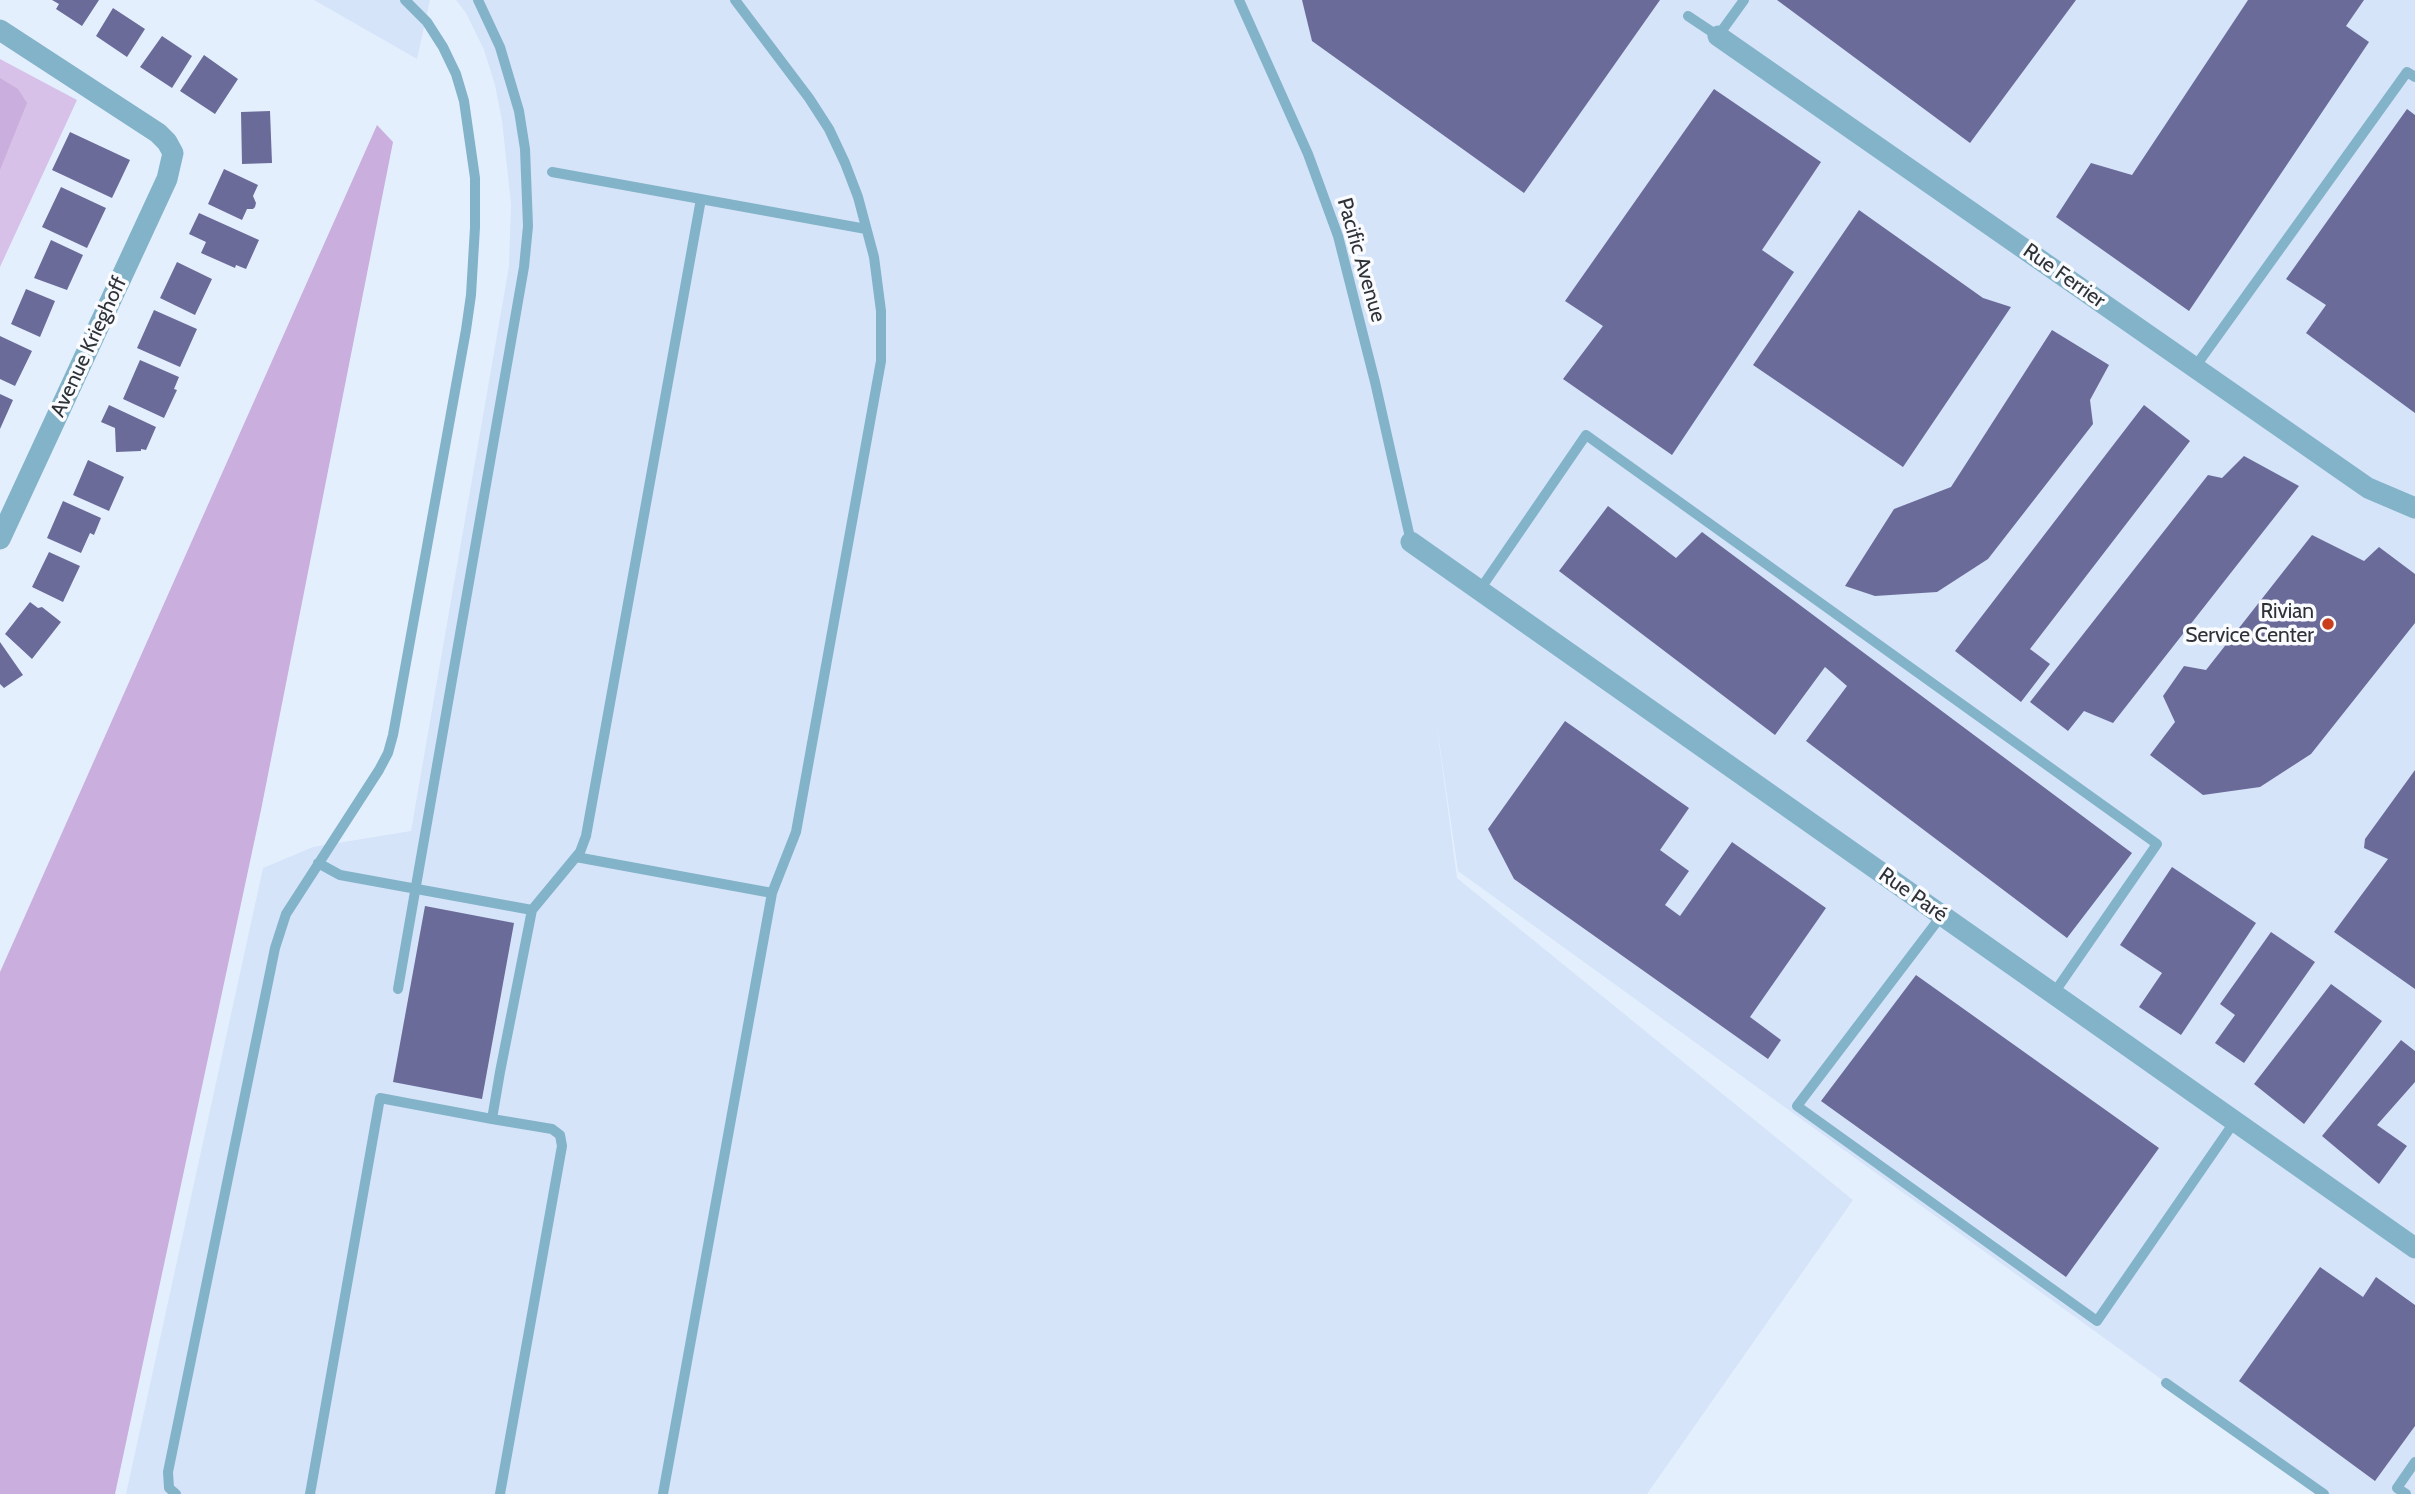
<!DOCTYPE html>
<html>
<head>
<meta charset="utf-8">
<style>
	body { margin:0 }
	canvas { display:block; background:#e4effe }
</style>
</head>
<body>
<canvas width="2415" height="1494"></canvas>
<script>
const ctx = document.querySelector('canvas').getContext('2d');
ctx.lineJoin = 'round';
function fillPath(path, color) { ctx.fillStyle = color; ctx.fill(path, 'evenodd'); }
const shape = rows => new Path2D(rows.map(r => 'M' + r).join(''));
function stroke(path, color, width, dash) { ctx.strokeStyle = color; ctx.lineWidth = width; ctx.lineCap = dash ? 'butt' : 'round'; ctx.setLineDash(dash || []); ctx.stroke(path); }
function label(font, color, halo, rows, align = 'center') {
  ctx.font = font + ' Cabin,sans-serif'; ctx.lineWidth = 7; ctx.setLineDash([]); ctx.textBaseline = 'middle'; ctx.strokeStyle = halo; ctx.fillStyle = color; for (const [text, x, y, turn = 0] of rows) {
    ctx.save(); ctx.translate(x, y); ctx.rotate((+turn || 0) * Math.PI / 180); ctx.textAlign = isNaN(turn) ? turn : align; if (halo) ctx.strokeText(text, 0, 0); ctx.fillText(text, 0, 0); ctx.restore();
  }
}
const built = shape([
	[314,0,430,0,417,59],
	[456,0,2415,0,2415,1494,2320,1494,1458,871,1435,713,1457,878,1853,1200,1647,1494,126,1494,263,868,313,847,411,831,509,266,511,204,502,121,495,85,484,50,466,13]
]);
const green = shape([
	[0,59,77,100,0,267]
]);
const forest = shape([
	[0,78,18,89,27,103,0,170],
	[377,125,393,142,261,810,115,1494,0,1494,0,972]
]);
const building = shape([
	[52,0,99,0,82,26,56,9,59,4],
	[1302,0,1660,0,1524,193,1312,41],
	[1777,0,2076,0,1970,143],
	[2248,0,2364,0,2346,26,2369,42,2189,311,2056,217,2091,163,2132,175],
	[113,8,145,29,127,57,96,36],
	[162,36,192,56,172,88,140,67],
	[204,55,238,79,215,114,180,91],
	[1714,89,1821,162,1762,250,1794,272,1672,455,1563,379,1603,326,1565,301],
	[2407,109,2415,115,2415,413,2306,333,2326,305,2286,279],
	[270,111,272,163,242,164,241,112],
	[70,132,130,160,112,198,52,170],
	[224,169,258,185,253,196,256,203,255,207,253,209,247,209,242,220,208,204],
	[61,187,106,208,87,248,42,227],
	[1859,210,1983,298,2011,307,1903,467,1753,365],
	[199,213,259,240,246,269,236,265,235,268,201,253,206,242,189,234],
	[51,240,83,255,67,290,34,278],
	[177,262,212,279,195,315,160,298],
	[26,289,55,301,40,337,11,324],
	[154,310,197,329,180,367,137,348],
	[2052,330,2109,365,2090,400,2093,424,1988,559,1937,592,1875,596,1845,586,1894,509,1951,487],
	[0,336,32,351,15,386,0,379],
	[140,360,179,377,174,389,177,390,164,418,123,399],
	[0,394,13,400,0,429],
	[109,405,156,427,146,450,141,449,141,451,116,452,115,428,101,422],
	[2144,405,2190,441,2030,649,2050,664,2021,702,1955,651],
	[2244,456,2299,486,2113,723,2084,711,2068,731,2030,702,2208,475,2222,478],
	[88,460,124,477,109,511,73,495],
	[63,501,101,518,94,535,90,533,81,553,47,538],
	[1608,506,1676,558,1702,532,2132,853,2067,938,1806,741,1847,686,1825,667,1775,735,1559,571],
	[2312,535,2364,561,2379,547,2415,574,2415,623,2311,754,2260,787,2203,795,2150,755,2175,722,2163,696,2184,666,2206,670],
	[49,552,80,566,63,602,32,587],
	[30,602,38,608,42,607,61,622,32,659,5,634],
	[0,642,23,675,4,688,0,684],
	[1565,721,1689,808,1660,850,1689,871,1665,905,1680,916,1732,842,1826,908,1750,1017,1781,1040,1768,1059,1514,879,1488,829],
	[2415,770,2415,989,2334,932,2388,859,2364,848,2365,839],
	[2172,867,2256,923,2181,1035,2139,1007,2162,973,2120,945],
	[425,906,514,923,482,1099,393,1082],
	[2271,932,2315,962,2244,1063,2215,1043,2235,1015,2220,1004],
	[1916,975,2159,1148,2066,1277,1821,1101],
	[2331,984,2382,1021,2304,1124,2254,1084],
	[2401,1040,2415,1051,2415,1082,2377,1125,2407,1146,2379,1184,2322,1136],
	[2320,1267,2363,1297,2376,1277,2415,1305,2415,1426,2375,1481,2239,1381]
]);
const lane = shape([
	[1239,0,1308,154,1338,236,1375,382,1411,542],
	[1688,16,1718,36,1744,0],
	[552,172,866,229],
	[2195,367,2407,72,2415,77],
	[1479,591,1586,435,2157,844,2054,993],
	[576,857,772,893],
	[318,863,340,875,532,910],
	[1942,915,1797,1106,2097,1321,2235,1121],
	[398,989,524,267,528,226,525,149,519,111,500,47,478,0],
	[2166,1383,2324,1494],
	[176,1494,169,1488,168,1472,275,948,286,914,379,770,388,753,393,735,466,330,471,295,475,227,475,178,464,101,456,74,443,47,427,22,405,0],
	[310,1494,380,1098,492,1119],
	[500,1494,562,1146,560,1135,552,1129,492,1119,500,1072,532,910,580,852,586,836,701,199],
	[663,1494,772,893,796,832,881,361,881,311,874,257,858,197,845,163,829,129,809,98,735,0],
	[2406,1494,2397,1488,2415,1462]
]);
const street = shape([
	[0,30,158,133,167,142,173,153,167,179,0,539],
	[1718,36,2368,488,2415,508],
	[1411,542,2415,1248]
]);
const markers = [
	[2328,624,7,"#c93f1e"]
];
const streetNames = [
	["Pacific Avenue",1361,260,74],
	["Rue Ferrier",2064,276,35],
	["Avenue Krieghoff",89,347,-65],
	["Rue Paré",1913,895,35]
];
const poiNames = [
	["Rivian",2314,612],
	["Service Center",2314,636]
];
fillPath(built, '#d5e4f9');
fillPath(green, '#d8c1e8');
fillPath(forest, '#caaede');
fillPath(building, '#6b6b9a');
stroke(lane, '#83b3c9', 10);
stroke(street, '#83b3c9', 21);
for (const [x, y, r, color] of markers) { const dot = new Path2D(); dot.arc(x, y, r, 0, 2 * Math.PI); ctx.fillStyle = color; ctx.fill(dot); stroke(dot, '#f9fbfe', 2.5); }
label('21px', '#2e3237', '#f9fbfe', streetNames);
label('21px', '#2e3237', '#f9fbfe', poiNames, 'right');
</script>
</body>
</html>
